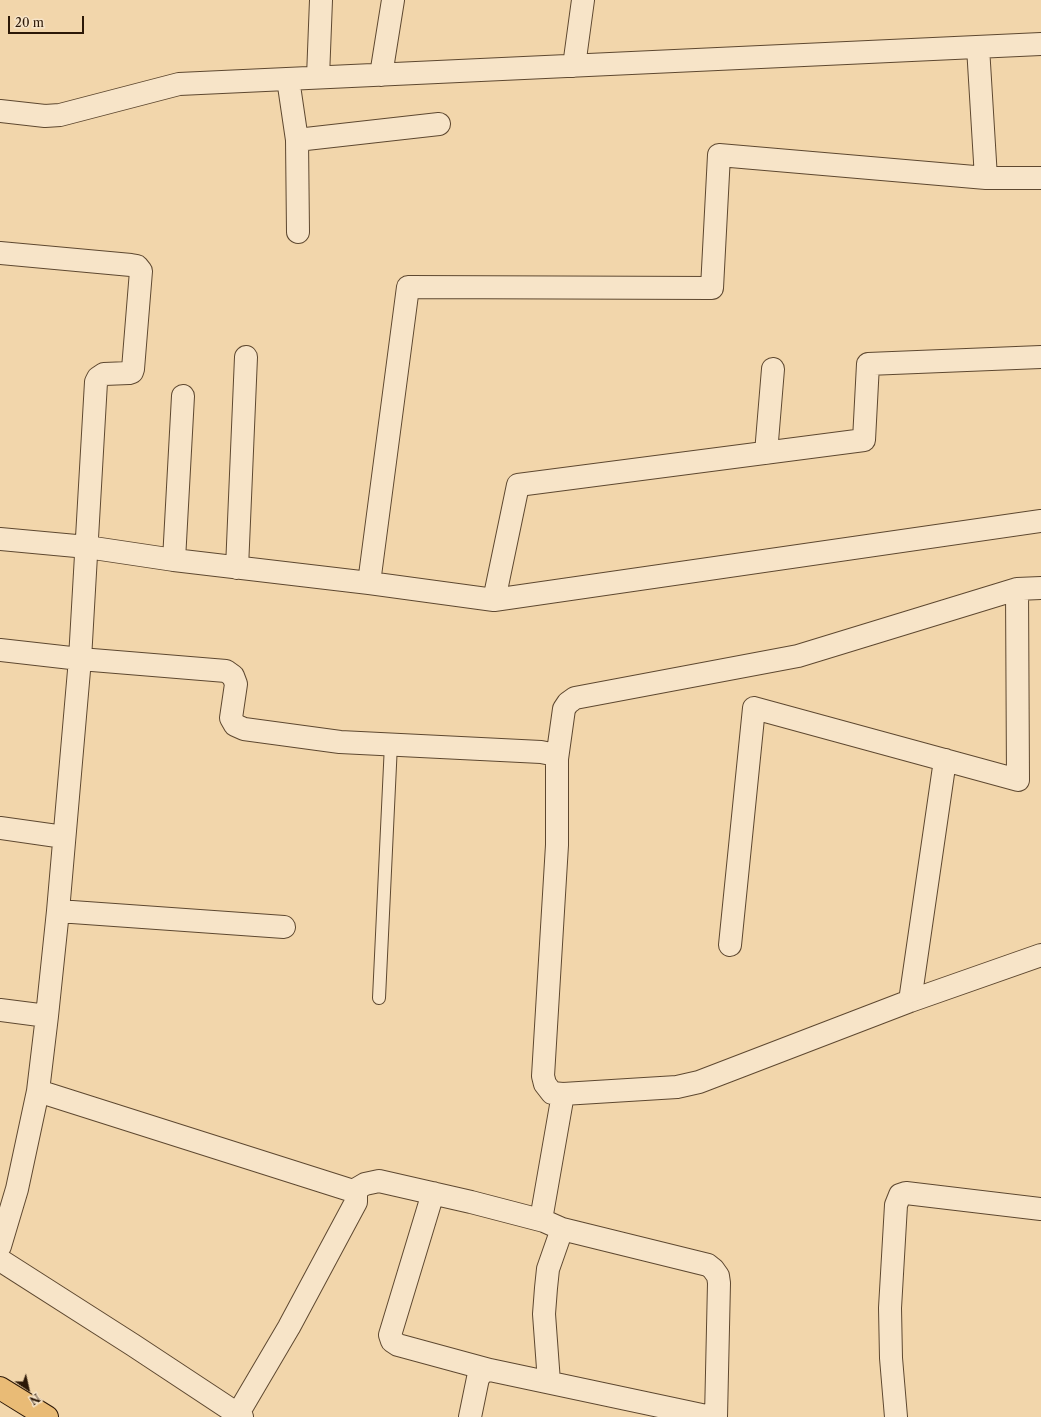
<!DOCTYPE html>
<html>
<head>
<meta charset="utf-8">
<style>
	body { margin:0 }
	#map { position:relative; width:1041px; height:1417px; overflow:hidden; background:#f2d6ab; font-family:"Libre Caslon Text",serif }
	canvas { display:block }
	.north { position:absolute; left:8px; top:1369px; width:40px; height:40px; -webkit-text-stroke:3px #f7e4c8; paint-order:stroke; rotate:146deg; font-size:11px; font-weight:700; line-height:16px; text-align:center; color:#2c1807 }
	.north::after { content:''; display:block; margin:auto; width:14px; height:18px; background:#2c1807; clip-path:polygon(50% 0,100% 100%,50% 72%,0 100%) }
	.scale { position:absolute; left:8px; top:16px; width:76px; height:18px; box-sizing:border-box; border:2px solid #2c1807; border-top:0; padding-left:5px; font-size:12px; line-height:14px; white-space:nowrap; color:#2c1807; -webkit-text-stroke:3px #f7e4c8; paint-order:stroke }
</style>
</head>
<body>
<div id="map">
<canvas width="1041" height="1417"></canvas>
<div class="north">N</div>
<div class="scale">20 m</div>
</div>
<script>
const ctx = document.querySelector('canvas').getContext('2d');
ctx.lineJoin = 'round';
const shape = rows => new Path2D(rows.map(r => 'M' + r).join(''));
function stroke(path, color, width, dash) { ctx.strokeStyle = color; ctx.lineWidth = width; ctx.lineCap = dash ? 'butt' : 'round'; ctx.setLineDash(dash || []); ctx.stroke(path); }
const service = shape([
	[379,998,391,744]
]);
const minor = shape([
	[574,66,583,0],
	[381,75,393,0],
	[318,77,321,0],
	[288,79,297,140,298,232],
	[0,111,45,116,60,115,179,84,1041,44],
	[297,140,439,124],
	[986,178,1041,178],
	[0,253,131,265,137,266,141,271,133,369,132,372,129,373,104,374,98,378,96,382,80,659,58,911,47,1016,38,1091,17,1189,0,1246],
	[766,453,773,369],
	[0,539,87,547,174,560,369,583,494,600,1041,521],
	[174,560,183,396],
	[237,568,246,357],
	[369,583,408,287,712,288,719,155,986,178,978,47],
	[494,600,518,485,864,440,868,364,1041,357],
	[0,650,80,659,226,671,233,676,236,684,231,718,235,725,244,729,340,742,541,752,551,754,557,759,557,845,543,1076,545,1084,552,1093,563,1094,677,1087,699,1082,910,1001,1041,955],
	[557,759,564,709,568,703,575,698,798,656,1017,589,1041,588],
	[0,828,64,837],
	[58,911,284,927],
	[730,945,754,708,1018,780,1017,589],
	[910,1001,945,760],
	[0,1010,47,1016],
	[38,1091,353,1191,356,1195,356,1202,289,1327,236,1417],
	[563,1094,542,1214,544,1221,562,1229,708,1265,713,1269,718,1276,719,1283,716,1417],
	[353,1191,365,1184,379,1181,471,1202,544,1221],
	[433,1193,390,1335,392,1341,398,1345,490,1370],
	[0,1260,133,1345,242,1417],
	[549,1382,544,1314,546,1288,548,1269,562,1229],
	[470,1417,478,1378,483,1372,490,1370,711,1417],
	[896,1417,891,1358,890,1308,896,1205,900,1195,906,1193,1041,1209]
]);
const trunk = shape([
	[0,1388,47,1417]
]);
stroke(service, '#5e4830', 14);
stroke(minor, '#5e4830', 24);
stroke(trunk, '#2c1807', 24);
stroke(service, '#f7e4c8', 12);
stroke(minor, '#f7e4c8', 22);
stroke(trunk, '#e9bb76', 22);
</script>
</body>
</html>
